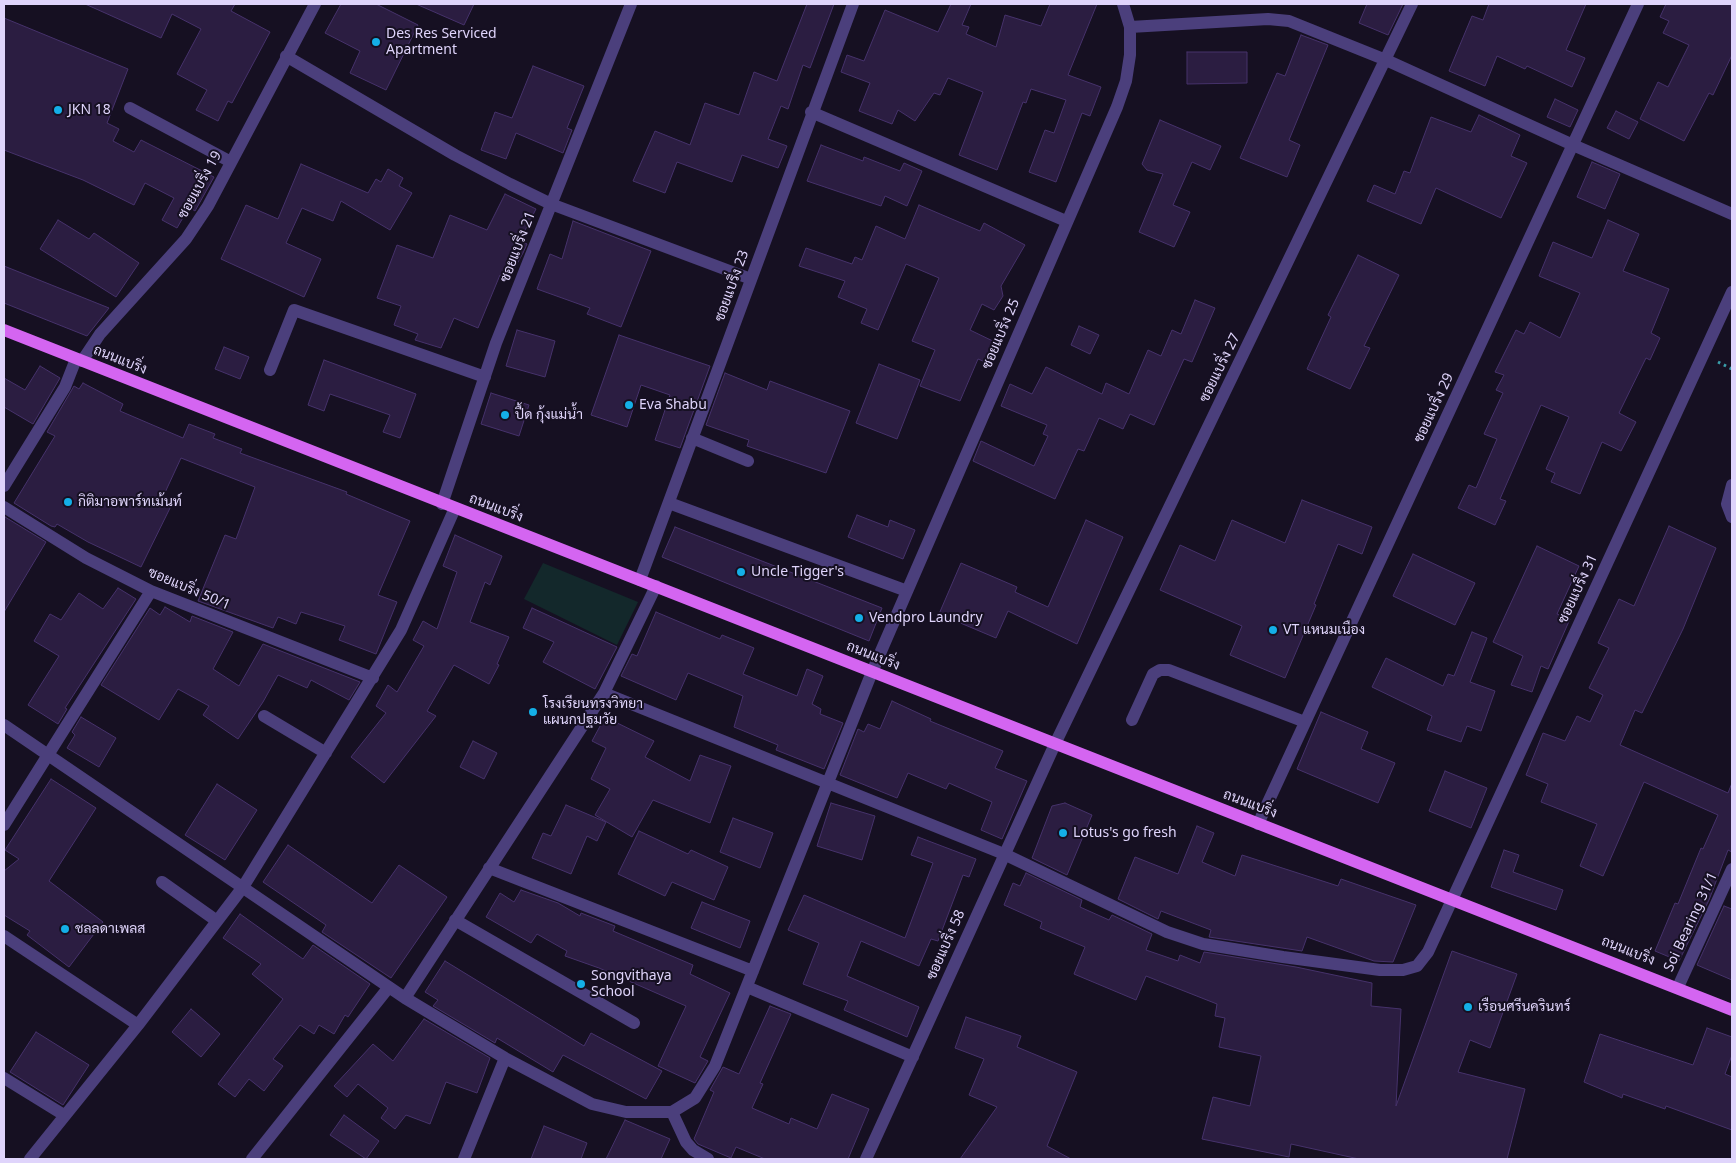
<!DOCTYPE html>
<html>
<head>
<meta charset="utf-8">
<style>
	body { margin:0 }
	#map { position:relative; width:1736px; height:1163px; overflow:hidden; background:#161022; font-family:"Noto Sans",sans-serif }
	canvas { display:block }
	.frame { position:absolute; inset:0; border:5px solid #dfd4fb; pointer-events:none }
</style>
</head>
<body>
<div id="map">
<canvas width="1736" height="1163"></canvas>
<div class="frame"></div>
</div>
<script>
const ctx = document.querySelector('canvas').getContext('2d');
ctx.lineJoin = 'round';
function fillPath(path, color) { ctx.fillStyle = color; ctx.fill(path, 'evenodd'); }
const shape = rows => new Path2D(rows.map(r => 'M' + r).join(''));
function stroke(path, color, width, dash) { ctx.strokeStyle = color; ctx.lineWidth = width; ctx.lineCap = dash ? 'butt' : 'round'; ctx.setLineDash(dash || []); ctx.stroke(path); }
function label(font, color, halo, rows, align = 'center') {
  ctx.font = font + ' "Noto Sans",Sarabun,sans-serif'; ctx.lineWidth = 4; ctx.setLineDash([]); ctx.textBaseline = 'middle'; ctx.strokeStyle = halo; ctx.fillStyle = color; for (const [text, x, y, turn = 0] of rows) {
    ctx.save(); ctx.translate(x, y); ctx.rotate((+turn || 0) * Math.PI / 180); ctx.textAlign = isNaN(turn) ? turn : align; if (halo) ctx.strokeText(text, 0, 0); ctx.fillText(text, 0, 0); ctx.restore();
  }
}
const green = shape([
	[543,563,638,602,617,645,524,599]
]);
const building = shape([
	[85,4,235,4,231,11,270,32,232,103,228,101,218,121,196,110,207,90,177,74,201,29,172,14,161,38,85,4],
	[341,4,376,4,418,25,386,90,350,73,360,51,325,33,341,4],
	[416,4,474,4,464,25,416,4],
	[807,4,834,4,810,68,803,65,788,109,781,106,768,139,787,146,778,168,742,155,732,182,677,162,665,193,633,181,655,131,690,145,705,103,739,115,754,72,777,81,807,4],
	[951,4,971,4,962,25,969,27,966,34,996,47,1005,15,1041,26,1050,4,1097,4,1068,75,1101,87,1090,116,1082,113,1056,182,1029,172,1045,130,1054,133,1066,100,1031,89,1026,103,1023,102,997,170,959,155,983,92,948,78,940,95,934,93,915,121,898,110,892,124,859,111,870,83,841,72,847,55,864,61,885,10,938,32,951,4],
	[1367,4,1403,4,1388,35,1359,23,1367,4],
	[1489,4,1586,4,1566,50,1585,58,1572,87,1527,66,1525,69,1497,56,1485,86,1449,71,1472,16,1483,20,1489,4],
	[1666,4,1732,4,1732,55,1713,95,1709,93,1684,141,1640,119,1658,82,1668,87,1689,45,1663,33,1669,21,1660,17,1666,4],
	[4,18,128,69,107,123,119,129,113,141,134,152,141,140,214,177,195,211,189,207,177,228,162,220,174,198,145,183,134,205,83,180,4,150,4,18],
	[1301,35,1328,45,1289,140,1300,145,1287,177,1240,158,1277,73,1285,76,1301,35],
	[1187,52,1247,52,1247,83,1187,84,1187,52],
	[533,66,584,86,567,128,572,130,563,153,516,133,506,159,481,150,495,112,512,118,533,66],
	[1555,99,1578,110,1570,127,1547,117,1555,99],
	[1616,111,1638,122,1629,139,1607,128,1616,111],
	[1479,115,1520,135,1511,156,1527,163,1501,218,1436,188,1421,224,1367,201,1374,185,1395,194,1404,171,1410,173,1431,117,1471,132,1479,115],
	[1160,120,1221,146,1210,170,1192,162,1173,205,1190,212,1174,247,1139,232,1163,174,1147,170,1142,164,1160,120],
	[821,145,863,161,864,157,900,171,904,163,922,171,907,206,885,196,881,206,807,181,821,145],
	[1592,162,1620,174,1605,209,1577,197,1592,162],
	[301,164,368,193,376,179,381,182,388,169,403,178,399,186,412,193,390,230,341,201,333,221,302,208,286,243,321,259,304,297,221,259,246,205,278,219,301,164],
	[505,194,536,209,520,240,527,244,523,253,508,280,500,275,478,328,454,318,441,348,415,340,418,334,394,325,401,306,377,298,397,245,433,258,450,215,487,230,505,194],
	[919,205,980,231,984,223,1025,245,1001,286,1003,296,994,310,982,304,970,330,999,344,990,364,978,359,960,401,920,386,935,350,912,341,939,278,906,264,878,330,861,323,867,309,838,297,845,281,799,266,806,248,852,264,855,257,862,260,876,226,905,239,919,205],
	[58,220,89,239,94,233,139,263,116,297,40,249,58,220],
	[1608,220,1639,234,1623,271,1669,289,1651,333,1660,338,1650,360,1646,358,1619,413,1636,422,1621,451,1602,442,1580,494,1551,482,1555,473,1546,469,1569,417,1541,405,1500,499,1506,501,1495,525,1458,508,1469,485,1476,488,1497,439,1484,434,1503,393,1496,390,1504,375,1495,372,1516,330,1524,334,1530,322,1560,338,1580,293,1539,276,1553,242,1592,258,1608,220],
	[573,221,651,251,621,327,587,314,590,308,537,289,550,254,562,259,573,221],
	[1358,255,1399,275,1364,346,1370,348,1350,389,1307,369,1331,317,1328,315,1358,255],
	[4,266,109,308,87,336,4,303,4,266],
	[1195,300,1215,308,1192,362,1184,359,1154,425,1130,414,1123,429,1099,418,1084,451,1078,449,1055,499,973,461,981,441,1034,466,1048,436,1043,434,1047,425,1001,406,1010,384,1032,394,1046,367,1102,394,1106,383,1129,394,1148,350,1161,356,1172,330,1181,334,1195,300],
	[1079,326,1099,335,1090,354,1071,345,1079,326],
	[517,330,555,341,545,377,506,366,517,330],
	[619,335,710,366,680,448,655,440,670,395,641,385,627,427,591,415,619,335],
	[224,347,249,357,240,379,215,369,224,347],
	[324,360,416,394,400,438,383,432,390,415,330,394,324,411,308,405,324,360],
	[879,364,920,380,897,439,856,423,879,364],
	[40,366,60,378,33,424,4,407,4,378,25,390,40,366],
	[725,373,767,390,770,381,850,411,826,473,747,446,749,440,706,425,725,373],
	[83,383,123,404,120,411,183,438,189,424,215,434,213,438,242,449,240,453,347,492,346,494,410,521,378,595,397,602,376,654,339,640,345,626,301,612,296,624,278,617,273,628,198,601,225,535,236,539,255,487,181,458,162,499,172,504,141,567,88,542,57,524,55,527,51,526,14,503,55,436,47,432,74,386,79,389,83,383],
	[491,393,529,405,519,436,481,424,491,393],
	[1302,500,1372,527,1362,554,1338,544,1314,604,1316,605,1285,678,1230,655,1242,626,1160,590,1180,545,1215,561,1232,520,1285,543,1302,500],
	[857,515,888,527,890,520,915,530,903,559,848,537,857,515],
	[5,517,46,542,4,612,4,520,5,517],
	[1086,520,1123,537,1077,644,1008,611,996,638,939,614,961,563,1017,587,1015,592,1048,607,1086,520],
	[1669,526,1716,548,1683,629,1642,713,1635,710,1620,745,1728,793,1732,783,1732,852,1728,850,1709,900,1679,961,1655,951,1675,903,1678,904,1701,848,1703,849,1718,815,1644,782,1603,876,1580,866,1597,824,1541,802,1548,784,1526,775,1543,733,1565,741,1577,716,1590,722,1603,695,1589,688,1609,648,1598,643,1619,599,1634,606,1669,526],
	[675,527,882,608,869,641,662,557,675,527],
	[455,535,502,556,490,585,485,582,470,622,509,637,497,664,499,665,489,684,454,665,427,711,436,716,384,783,351,757,386,713,376,706,388,685,397,692,424,646,413,640,423,621,437,629,457,572,443,566,455,535],
	[1537,546,1579,566,1557,614,1570,619,1548,669,1541,666,1532,692,1511,685,1523,656,1493,642,1537,546],
	[1413,554,1475,583,1455,625,1393,596,1413,554],
	[118,588,136,599,65,708,67,709,58,724,28,705,59,656,34,641,50,614,61,620,79,593,103,609,118,588],
	[165,607,190,622,192,616,233,632,213,669,239,686,263,644,360,682,349,700,311,680,307,688,278,675,263,702,238,739,203,715,209,706,178,689,159,720,101,685,150,608,160,615,165,607],
	[532,608,617,647,595,689,543,662,554,642,523,628,532,608],
	[656,612,720,639,722,635,754,648,743,674,797,696,807,669,823,676,812,704,821,709,820,714,843,723,824,769,776,750,778,745,734,727,743,696,688,673,676,700,621,676,632,654,637,656,656,612],
	[1472,632,1487,638,1470,682,1495,691,1481,731,1467,726,1461,742,1427,730,1432,716,1372,687,1386,658,1443,686,1448,674,1454,676,1472,632],
	[892,701,931,719,930,721,1003,751,995,768,1027,781,1002,839,981,830,992,802,949,783,946,789,908,773,897,798,840,775,858,729,864,732,868,724,880,729,892,701],
	[1321,712,1368,732,1361,749,1395,763,1378,803,1297,769,1321,712],
	[81,717,116,738,99,767,67,748,75,735,72,732,81,717],
	[605,717,654,741,645,757,690,781,700,755,731,766,710,823,653,800,632,837,595,815,610,789,591,779,606,748,592,741,605,717],
	[473,741,497,753,484,779,460,767,473,741],
	[1445,771,1487,788,1471,828,1429,811,1445,771],
	[51,779,96,808,49,881,103,922,69,967,27,935,30,931,4,915,4,871,19,859,5,850,51,779],
	[217,784,257,810,225,860,185,835,217,784],
	[831,803,875,816,862,860,817,846,831,803],
	[1065,803,1092,815,1067,875,1032,858,1052,806,1065,803],
	[566,805,606,822,597,841,587,836,571,874,532,858,543,833,551,836,566,805],
	[733,818,773,833,760,868,720,852,733,818],
	[1197,826,1214,833,1202,862,1235,876,1242,855,1338,886,1341,879,1416,905,1393,962,1374,961,1307,937,1302,951,1209,937,1211,930,1161,911,1158,919,1118,899,1135,857,1178,874,1197,826],
	[639,831,688,854,691,850,728,867,714,900,672,882,665,896,618,874,639,831],
	[918,837,976,859,969,877,963,875,938,941,931,939,919,966,861,941,847,976,919,1007,907,1037,844,1010,848,1001,803,984,819,943,788,930,804,895,905,938,933,863,911,855,918,837],
	[288,845,372,903,399,865,447,897,391,978,322,932,326,925,263,882,288,845],
	[1504,850,1519,855,1513,872,1563,890,1556,910,1491,887,1504,850],
	[1026,873,1082,900,1080,907,1109,920,1112,915,1152,934,1146,950,1178,961,1180,955,1200,963,1204,952,1296,967,1372,983,1371,1006,1401,1009,1396,1106,1452,951,1517,974,1490,1048,1470,1040,1458,1072,1525,1089,1507,1159,1359,1159,1291,1144,1289,1157,1202,1139,1213,1097,1250,1106,1261,1056,1219,1047,1225,1018,1215,1016,1217,1004,1146,976,1136,1000,1074,974,1085,947,1040,928,1042,922,1004,905,1013,883,1020,886,1026,873],
	[521,890,558,903,580,916,581,913,615,926,613,931,693,965,690,974,730,993,700,1057,708,1061,695,1083,658,1066,686,1006,599,968,565,956,567,951,537,934,531,943,486,917,500,893,514,902,521,890],
	[702,902,750,921,740,948,691,928,702,902],
	[1724,906,1732,909,1732,980,1697,965,1724,906],
	[240,914,303,959,313,945,370,984,348,1017,345,1015,334,1034,319,1025,314,1034,300,1025,273,1059,283,1066,264,1091,249,1079,235,1097,218,1084,283,999,252,974,261,964,223,938,240,914],
	[445,961,584,1046,591,1033,662,1071,646,1099,563,1055,553,1072,497,1038,495,1043,433,1006,438,1000,425,992,445,961],
	[770,1006,791,1014,760,1083,763,1084,752,1108,789,1124,791,1118,817,1129,832,1094,869,1109,848,1159,765,1159,736,1147,731,1158,698,1144,694,1139,714,1092,710,1090,723,1067,739,1074,770,1006],
	[191,1009,220,1034,201,1057,172,1032,191,1009],
	[966,1017,1021,1036,1017,1047,1077,1072,1047,1146,1071,1159,960,1159,997,1107,969,1095,984,1059,955,1048,966,1017],
	[424,1019,490,1058,477,1093,446,1082,430,1124,406,1115,395,1129,381,1118,388,1108,358,1084,347,1097,334,1086,373,1044,393,1061,424,1019],
	[1707,1028,1732,1037,1732,1055,1725,1074,1732,1077,1732,1130,1666,1106,1665,1109,1623,1094,1622,1098,1584,1082,1600,1034,1693,1065,1707,1028],
	[36,1032,89,1065,63,1105,10,1072,36,1032],
	[344,1115,379,1141,366,1159,330,1135,344,1115],
	[625,1120,670,1139,661,1159,606,1159,625,1120],
	[544,1126,587,1143,581,1159,531,1159,544,1126]
]);
const path = shape([
	[1718,362,1732,369]
]);
const minor = shape([
	[1130,27,1268,19,1289,21,1386,60,1573,145,1732,214],
	[286,56,455,155,510,184,551,204,751,279],
	[130,108,231,162],
	[811,112,1066,221],
	[82,361,100,334,186,239,208,206,315,4],
	[270,370,294,310,485,377],
	[692,438,748,461],
	[1732,485,1727,504,1732,517],
	[4,486,65,387,76,359],
	[669,503,907,591],
	[442,504,496,343,631,4],
	[4,507,86,558,151,591,373,678],
	[640,580,853,4],
	[604,693,1004,854,1167,932,1203,944,1283,957,1380,970,1403,970,1417,966,1428,952,1732,292],
	[264,716,326,753],
	[1132,720,1153,674,1160,670,1169,670,1305,722],
	[4,725,405,998,505,1058,592,1104,626,1112,672,1112,686,1142,693,1150,708,1159],
	[1258,824,1638,4],
	[4,825,151,591],
	[489,868,753,971],
	[162,882,217,921],
	[455,920,634,1023],
	[4,936,138,1025],
	[747,987,913,1057],
	[1678,987,1732,869],
	[405,998,604,693,656,586],
	[4,1078,64,1115],
	[672,1112,695,1098,715,1066,872,672,1117,107,1126,81,1130,55,1130,27,1123,4],
	[30,1159,138,1025,243,887,401,630,455,508],
	[252,1159,389,987],
	[464,1159,505,1058],
	[866,1159,1055,744,1412,4]
]);
const major = shape([
	[4,330,1732,1010]
]);
const markers = [
	[376,42,5,"#14afe7"],
	[58,110,5,"#14afe7"],
	[629,405,5,"#14afe7"],
	[505,415,5,"#14afe7"],
	[68,502,5,"#14afe7"],
	[741,572,5,"#14afe7"],
	[859,618,5,"#14afe7"],
	[1273,630,5,"#14afe7"],
	[533,712,5,"#14afe7"],
	[1063,833,5,"#14afe7"],
	[65,929,5,"#14afe7"],
	[581,984,5,"#14afe7"],
	[1468,1007,5,"#14afe7"]
];
const poiNames = [
	["Des Res Serviced",386,34],
	["Apartment",386,50],
	["JKN 18",68,110],
	["Eva Shabu",639,405],
	["ปื้ด กุ้งแม่น้ำ",515,415],
	["กิติมาอพาร์ทเม้นท์",78,502],
	["Uncle Tigger's",751,572],
	["Vendpro Laundry",869,618],
	["VT แหนมเนือง",1283,630],
	["โรงเรียนทรงวิทยา",543,704],
	["แผนกปฐมวัย",543,720],
	["Lotus's go fresh",1073,833],
	["ชลลดาเพลส",75,929],
	["Songvithaya",591,976],
	["School",591,992],
	["เรือนศรีนครินทร์",1478,1007]
];
const streetNames = [
	["ซอยแบริ่ง 19",200,185,-61],
	["ซอยแบริ่ง 21",518,247,-69],
	["ซอยแบริ่ง 23",732,286,-70],
	["ซอยแบริ่ง 25",1001,334,-67],
	["ถนนแบริ่ง",120,360,22],
	["ซอยแบริ่ง 27",1220,368,-64],
	["ซอยแบริ่ง 29",1434,408,-65],
	["ถนนแบริ่ง",496,508,21],
	["ซอยแบริ่ง 50/1",189,589,23],
	["ซอยแบริ่ง 31",1578,589,-65],
	["ถนนแบริ่ง",873,656,22],
	["ถนนแบริ่ง",1250,804,21],
	["Soi Bearing 31/1",1691,922,-65],
	["ซอยแบริ่ง 58",946,945,-66],
	["ถนนแบริ่ง",1628,951,22]
];
fillPath(green, '#13282b');
fillPath(building, '#2b1d41');
stroke(building, '#46326b', 1);
stroke(path, '#399eaa', 3, [2.5, 4]);
stroke(minor, '#4b3f7c', 12);
stroke(major, '#d465f1', 12);
for (const [x, y, r, color] of markers) { const dot = new Path2D(); dot.arc(x, y, r, 0, 2 * Math.PI); ctx.fillStyle = color; ctx.fill(dot); stroke(dot, '#161022', 2); }
label('14px', '#dfd4fb', '#161022', poiNames, 'left');
label('14px', '#dfd4fb', '#161022', streetNames);
</script>
</body>
</html>
